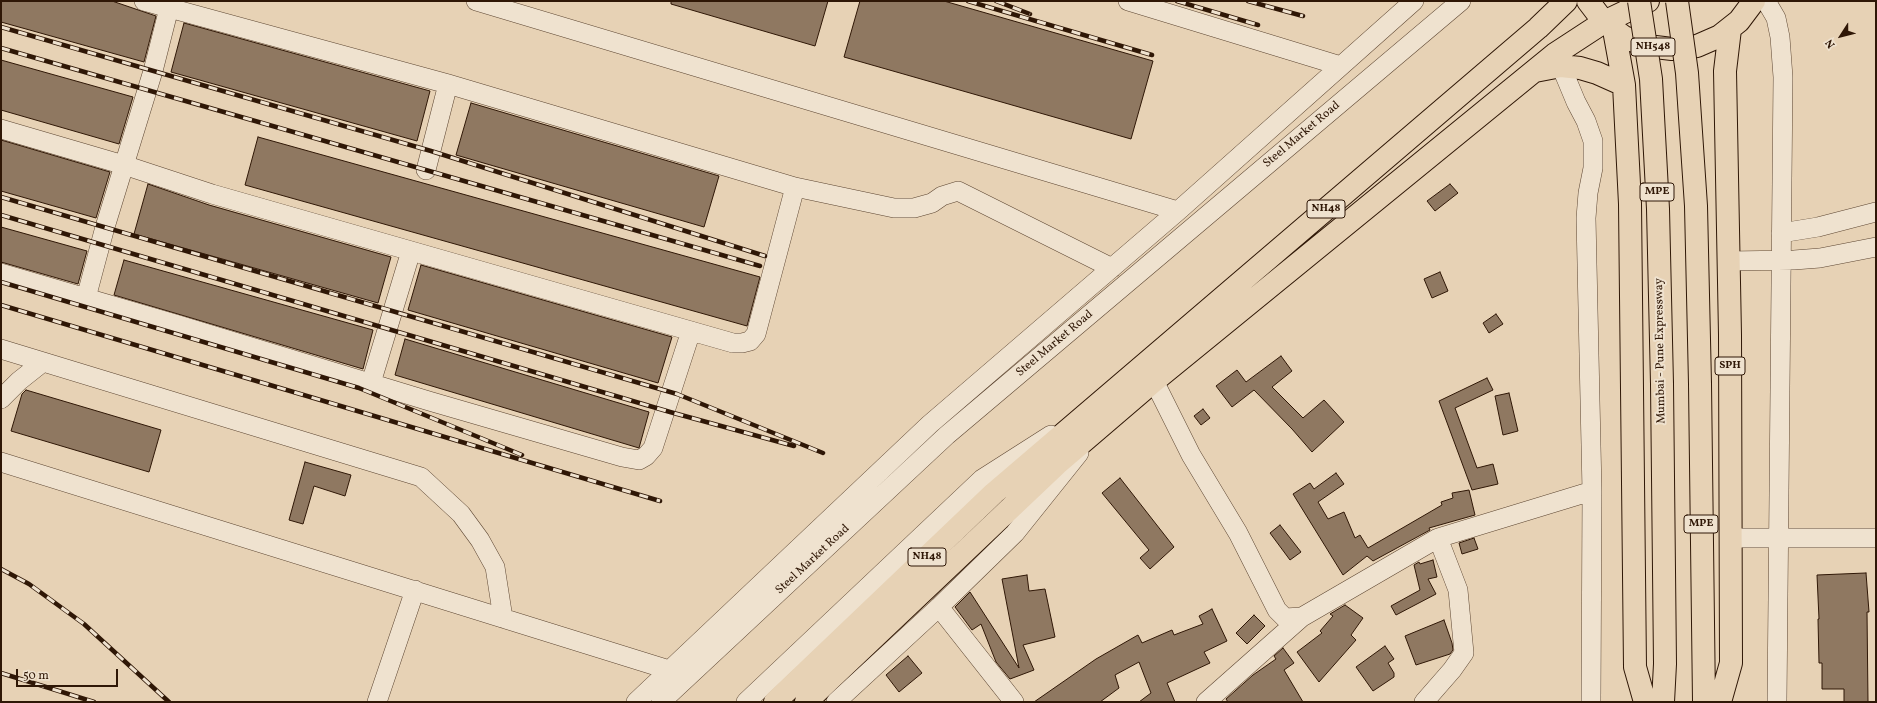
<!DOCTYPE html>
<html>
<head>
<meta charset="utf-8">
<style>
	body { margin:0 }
	#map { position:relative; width:1877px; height:703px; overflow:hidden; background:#e7d2b5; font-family:Vollkorn,serif }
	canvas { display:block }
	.frame { position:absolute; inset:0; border:2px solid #2f1706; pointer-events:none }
	.north { position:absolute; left:1821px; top:16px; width:40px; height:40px; -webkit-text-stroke:3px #efe2cf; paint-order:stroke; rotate:234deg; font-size:11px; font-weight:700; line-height:16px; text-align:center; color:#2f1706 }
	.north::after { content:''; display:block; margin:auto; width:14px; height:18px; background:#2f1706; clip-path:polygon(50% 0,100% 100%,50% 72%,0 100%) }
	.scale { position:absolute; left:16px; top:669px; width:102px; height:18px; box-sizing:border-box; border:2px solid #2f1706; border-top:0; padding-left:5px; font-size:12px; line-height:14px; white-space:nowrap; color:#2f1706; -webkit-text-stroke:3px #efe2cf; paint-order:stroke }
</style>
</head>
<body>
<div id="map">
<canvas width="1877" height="703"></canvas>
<div class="frame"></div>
<div class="north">N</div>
<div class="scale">50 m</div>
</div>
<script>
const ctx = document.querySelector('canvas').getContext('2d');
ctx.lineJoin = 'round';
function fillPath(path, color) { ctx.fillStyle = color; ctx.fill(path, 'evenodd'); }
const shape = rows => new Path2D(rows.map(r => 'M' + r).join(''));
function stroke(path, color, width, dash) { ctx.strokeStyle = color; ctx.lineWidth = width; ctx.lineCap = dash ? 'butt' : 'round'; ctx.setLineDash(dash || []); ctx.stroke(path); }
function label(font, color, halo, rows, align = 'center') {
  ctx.font = font + ' Vollkorn,serif'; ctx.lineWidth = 4; ctx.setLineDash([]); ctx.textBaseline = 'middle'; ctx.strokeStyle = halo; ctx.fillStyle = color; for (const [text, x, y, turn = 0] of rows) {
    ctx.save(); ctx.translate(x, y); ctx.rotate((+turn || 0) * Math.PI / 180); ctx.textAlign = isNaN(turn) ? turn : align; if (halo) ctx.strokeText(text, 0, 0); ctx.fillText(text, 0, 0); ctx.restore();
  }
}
const building = shape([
	[1,1,112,1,156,16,144,62,1,22,1,1],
	[671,1,828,1,815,46,671,4,671,1],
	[860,1,944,1,1153,61,1131,139,844,57,860,1],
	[184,23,430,91,417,141,171,72,184,23],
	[1,60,133,97,119,144,1,110,1,60],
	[471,103,719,176,704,227,456,155,471,103],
	[258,137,760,277,747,326,245,185,258,137],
	[1,140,110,172,96,218,1,191,1,140],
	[148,184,209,205,391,257,378,303,134,234,148,184],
	[1450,184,1458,193,1435,211,1427,201,1450,184],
	[1,227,87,251,78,284,1,262,1,227],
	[124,260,373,330,363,369,114,295,124,260],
	[421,265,672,337,658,383,408,310,421,265],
	[1440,272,1448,291,1432,298,1424,279,1440,272],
	[1496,314,1503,324,1489,333,1483,323,1496,314],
	[405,339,649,412,639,448,395,375,405,339],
	[1281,356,1292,371,1272,387,1303,418,1324,400,1344,422,1312,452,1292,429,1254,390,1232,407,1216,386,1237,370,1246,382,1281,356],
	[1487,378,1493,390,1455,408,1477,468,1493,464,1498,484,1472,490,1439,401,1487,378],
	[26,390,161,430,149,472,11,431,22,394,26,390],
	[1509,393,1518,431,1503,435,1495,396,1509,393],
	[1203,409,1210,418,1201,425,1194,416,1203,409],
	[305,462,351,475,345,496,314,486,303,524,289,520,305,462],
	[1336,473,1344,484,1318,502,1328,519,1344,512,1355,538,1360,535,1368,548,1442,505,1441,502,1453,498,1452,493,1469,490,1475,515,1429,528,1430,530,1373,561,1367,556,1343,575,1293,494,1310,483,1314,489,1336,473],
	[1120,478,1174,547,1150,569,1140,558,1149,550,1102,493,1120,478],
	[1280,525,1301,552,1290,560,1270,533,1280,525],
	[1474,538,1478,549,1462,554,1459,543,1474,538],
	[1433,560,1437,577,1428,579,1436,594,1396,615,1391,606,1420,590,1414,565,1419,562,1420,564,1433,560],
	[1866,573,1869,612,1867,612,1868,702,1844,702,1844,689,1822,689,1822,663,1819,663,1818,619,1819,619,1817,575,1866,573],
	[1027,575,1029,591,1045,589,1055,637,1023,645,1034,670,1010,679,996,662,981,624,972,630,955,607,970,592,1019,668,1002,579,1027,575],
	[1345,605,1363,618,1351,635,1356,640,1319,682,1297,652,1322,633,1320,631,1333,616,1330,614,1345,605],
	[1212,609,1227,641,1204,652,1210,663,1167,683,1175,702,1139,702,1151,693,1139,662,1115,675,1119,688,1100,702,1034,702,1096,659,1138,635,1142,643,1172,630,1174,635,1203,624,1199,616,1212,609],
	[1254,615,1265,626,1247,644,1236,633,1254,615],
	[1444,620,1452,643,1453,650,1450,654,1416,665,1405,636,1444,620],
	[1385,646,1394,659,1388,663,1394,673,1394,677,1373,691,1356,667,1385,646],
	[1283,648,1294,663,1284,670,1303,702,1228,702,1226,699,1253,675,1276,659,1274,656,1283,648],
	[908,656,922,673,899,692,886,675,908,656]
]);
const minor = shape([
	[144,1,448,84,795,187,894,208,914,208,932,203,942,196,958,191,1112,268],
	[476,1,1178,211],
	[1128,1,1341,66],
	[1766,1,1776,18,1780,37,1783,77,1777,702],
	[1561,66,1576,102,1586,121,1593,141,1593,168,1588,193,1586,218,1592,491,1591,702],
	[1,129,124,165,212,194,733,343,742,343,750,341,756,334,795,187],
	[426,170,448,84],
	[1781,233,1818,227,1876,212],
	[1729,261,1794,260,1820,258,1876,247],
	[1,273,179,325,429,401,622,457,639,460,646,456,653,448,691,331],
	[86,298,105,227,153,71,169,8],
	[1,349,421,477,461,514,480,540,495,567,503,618],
	[1154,381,1191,455,1238,533,1277,610,1285,618,1302,617,1438,538,1592,491],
	[371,383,411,251],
	[1,399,19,381,43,362],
	[1,462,679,673],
	[1731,538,1876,538],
	[939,607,1014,702],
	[377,702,415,590],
	[636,702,930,424,1178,211,1414,1],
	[661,702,947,435,1461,1],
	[746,702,982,479,1051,435],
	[836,702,939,607,1015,533,1079,453],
	[1206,702,1302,617],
	[1424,702,1452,670,1464,653,1458,590,1438,538]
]);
const highway = shape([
	[1588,1,1604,22,1624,37,1647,46,1672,49,1697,46,1720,36,1739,21,1754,1],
	[1614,30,1624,85,1630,204,1635,667,1645,702],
	[1535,71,1561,66,1580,68,1597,73,1624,85],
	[1662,384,1665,664,1663,702],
	[1700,384,1704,702],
	[775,702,994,493,1538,28,1566,1],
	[806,702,1057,464,1154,381,1555,54,1604,22,1648,1],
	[1720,702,1731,663,1730,335,1725,71,1730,29]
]);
const rail = shape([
	[968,1,1152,55],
	[996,1,1030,14],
	[1177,1,1258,25],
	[1248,1,1303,16],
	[1,27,431,151,765,256],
	[1,48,760,266],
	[1,197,677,394,823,453],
	[1,215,670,412,794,446],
	[1,282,359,388,522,455],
	[1,305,660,501],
	[1,569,29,584,84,624,169,702],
	[1,673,94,702]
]);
const highwayBridge = shape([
	[1639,1,1651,79,1658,209,1662,384],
	[1677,1,1687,73,1696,206,1700,384]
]);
const shields = [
	[1653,47,44],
	[1657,192,34],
	[1326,209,38],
	[1730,366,30],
	[1701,524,34],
	[927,557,38]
];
const shieldNames = [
	["NH548",1653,47],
	["MPE",1657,192],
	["NH48",1326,209],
	["SPH",1730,366],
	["MPE",1701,524],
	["NH48",927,557]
];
const streetNames = [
	["Steel Market Road",1302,135,-40],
	["Steel Market Road",1055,344,-40],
	["Mumbai - Pune Expressway",1661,351,-91],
	["Steel Market Road",813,560,-43]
];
fillPath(building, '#8f7861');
stroke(building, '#2f1706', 1);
stroke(minor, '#5d4632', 20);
stroke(highway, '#2f1706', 24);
stroke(minor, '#efe2cf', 19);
stroke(highway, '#e7d2b5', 22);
stroke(rail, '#2f1706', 4.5);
stroke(rail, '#efe2cf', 3, [9]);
stroke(highwayBridge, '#2f1706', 24, []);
stroke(highwayBridge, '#e7d2b5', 22);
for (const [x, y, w] of shields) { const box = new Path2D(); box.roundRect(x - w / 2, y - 9, w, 18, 3); ctx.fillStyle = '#efe2cf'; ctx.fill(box); stroke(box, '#2f1706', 1); }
label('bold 11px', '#2f1706', null, shieldNames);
label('12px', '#2f1706', '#efe2cf', streetNames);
</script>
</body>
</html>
